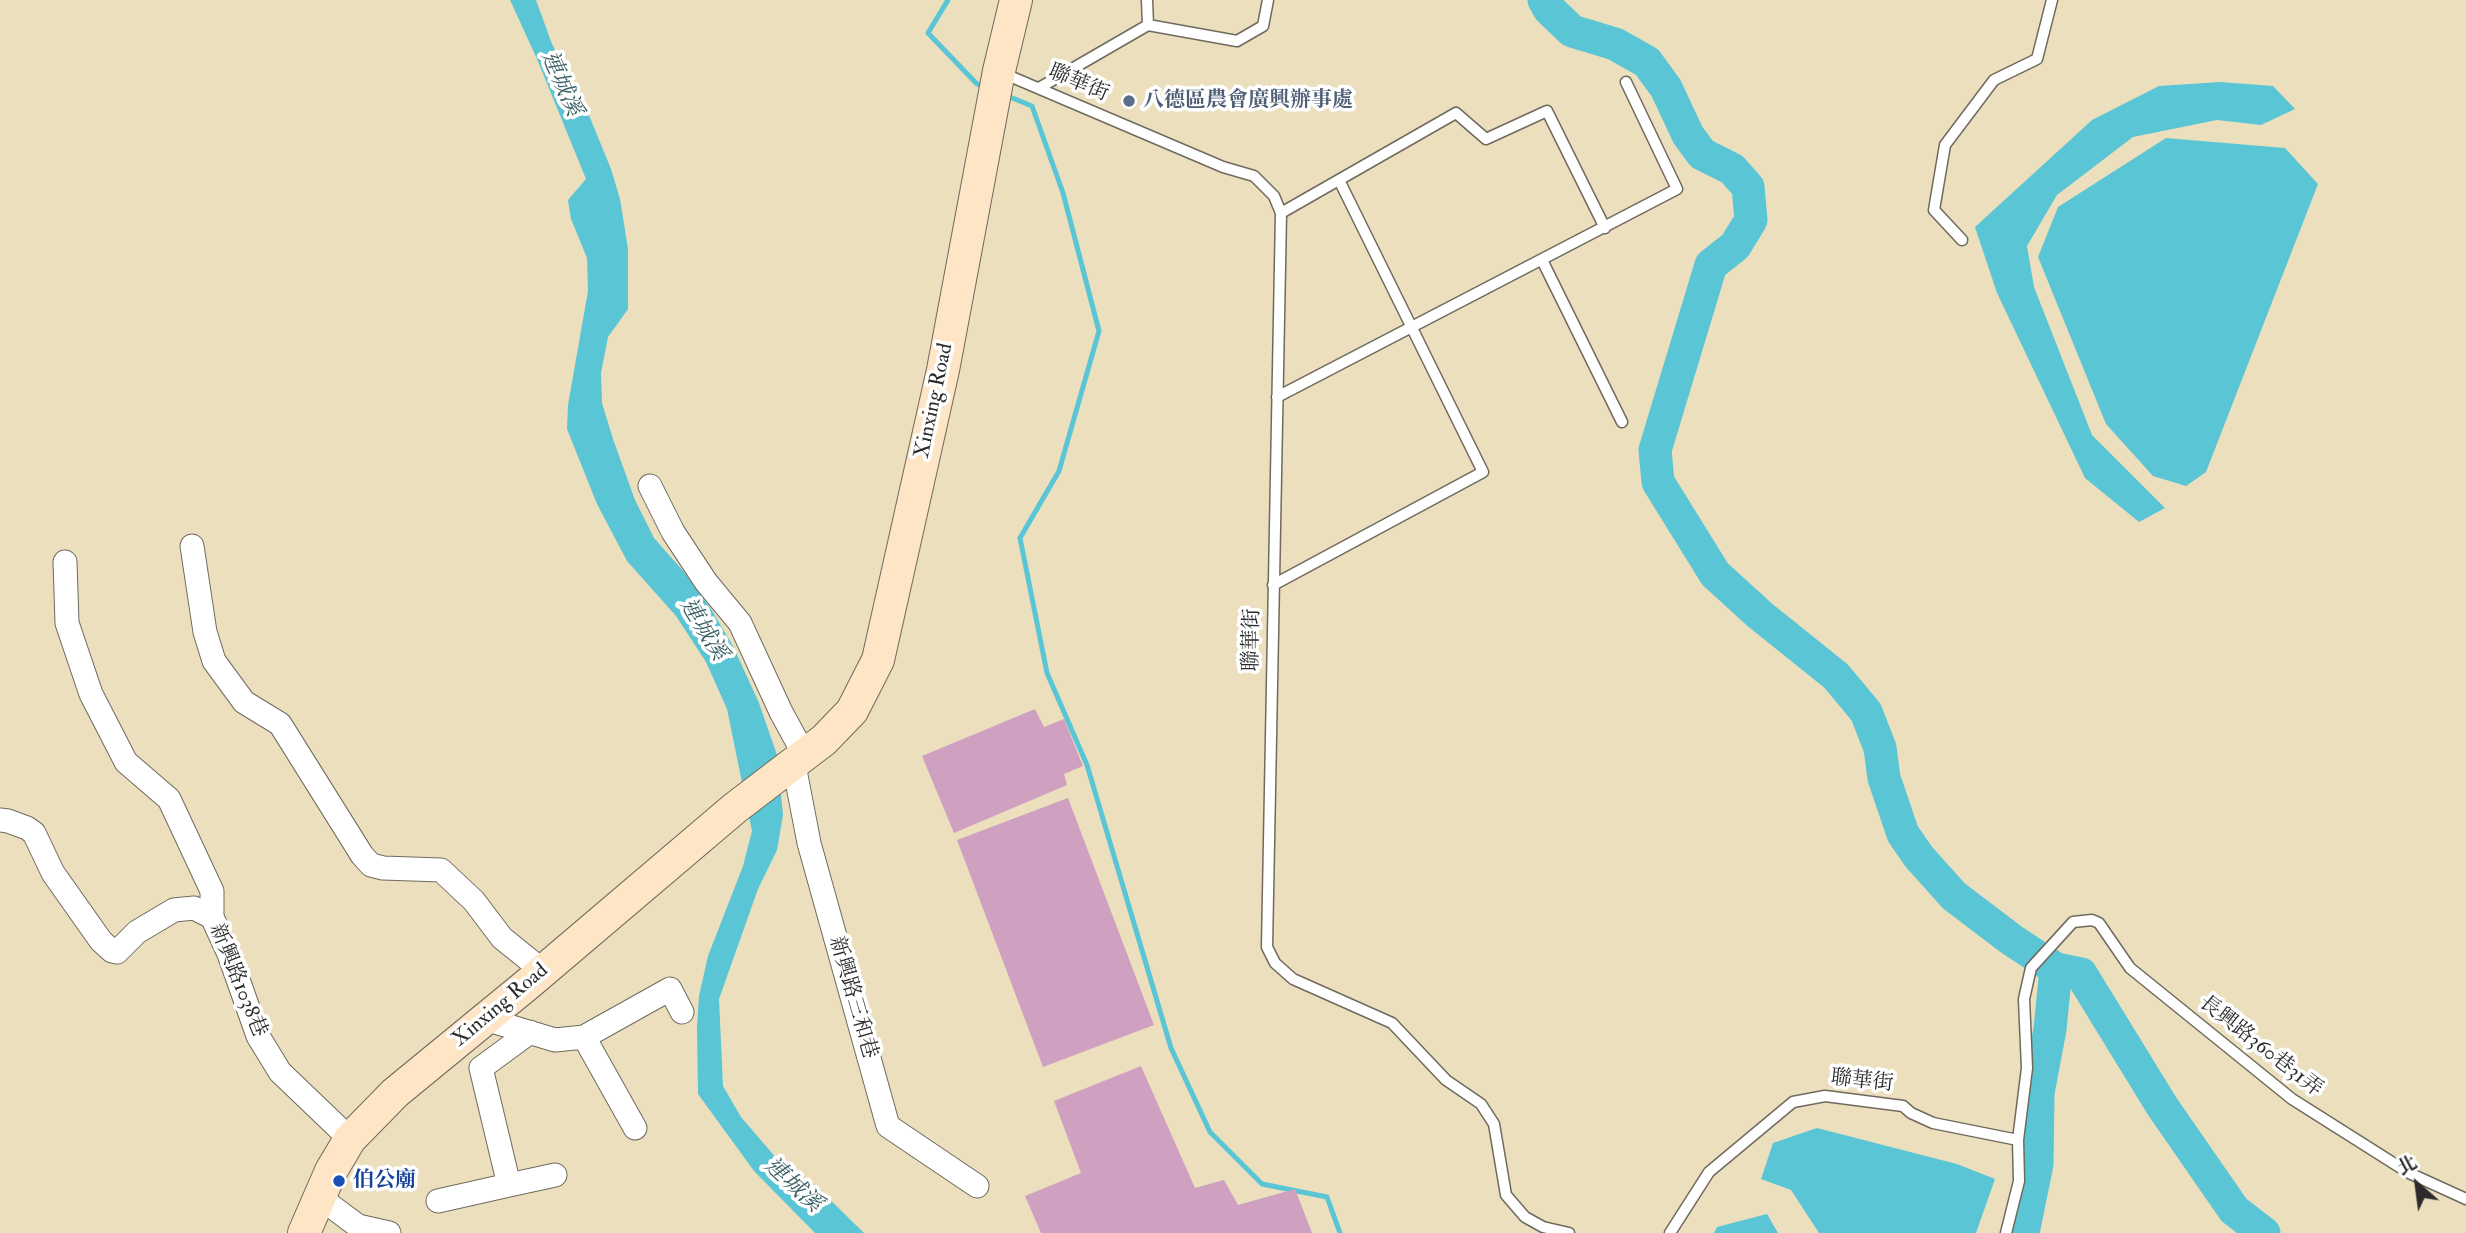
<!DOCTYPE html>
<html>
<head>
<meta charset="utf-8">
<style>
	body { margin:0 }
	#map { position:relative; width:2466px; height:1233px; overflow:hidden; background:#ecdfbe; font-family:"IM FELL Double Pica","Noto Serif TC",serif }
	canvas { display:block }
	.north { position:absolute; left:2382px; top:1149px; width:70px; height:70px; -webkit-text-stroke:5px #fff; paint-order:stroke; rotate:332deg; font-size:19px; font-weight:700; line-height:28px; text-align:center; color:#2b2b2b }
	.north::after { content:''; display:block; margin:auto; width:24px; height:32px; background:#2b2b2b; clip-path:polygon(50% 0,100% 100%,50% 72%,0 100%) }
</style>
</head>
<body>
<div id="map">
<canvas width="2466" height="1233"></canvas>
<div class="north">北</div>
</div>
<script>
const ctx = document.querySelector('canvas').getContext('2d');
ctx.lineJoin = 'round';
function fillPath(path, color) { ctx.fillStyle = color; ctx.fill(path, 'evenodd'); }
const shape = rows => new Path2D(rows.map(r => 'M' + r).join(''));
function stroke(path, color, width, dash) { ctx.strokeStyle = color; ctx.lineWidth = width; ctx.lineCap = dash ? 'butt' : 'round'; ctx.setLineDash(dash || []); ctx.stroke(path); }
function label(font, color, halo, rows, align = 'center') {
  ctx.font = font + ' "IM FELL Double Pica","Noto Serif TC",serif'; ctx.lineWidth = 7; ctx.setLineDash([]); ctx.textBaseline = 'middle'; ctx.strokeStyle = halo; ctx.fillStyle = color; for (const [text, x, y, turn = 0] of rows) {
    ctx.save(); ctx.translate(x, y); ctx.rotate((+turn || 0) * Math.PI / 180); ctx.textAlign = isNaN(turn) ? turn : align; if (halo) ctx.strokeText(text, 0, 0); ctx.fillText(text, 0, 0); ctx.restore();
  }
}
const water = shape([
	[510,0,536,0,552,44,586,108,611,169,620,199,628,249,628,309,608,337,601,373,602,403,613,439,635,500,654,538,684,572,711,609,733,646,759,703,777,755,783,815,777,850,758,889,719,999,723,1086,741,1117,790,1174,814,1184,864,1233,815,1233,754,1171,698,1094,697,1027,699,996,708,956,743,866,752,831,727,709,706,662,676,616,627,561,597,504,567,429,568,405,588,291,587,258,571,219,568,200,586,179,537,59],
	[2220,82,2273,86,2295,109,2261,125,2217,120,2133,137,2057,195,2027,246,2034,287,2092,435,2165,508,2139,522,2085,478,1997,293,1975,227,2092,120,2159,86],
	[2166,138,2285,148,2318,184,2206,472,2186,486,2153,476,2106,424,2038,257,2058,207],
	[1817,1128,1957,1164,1995,1179,1976,1233,1819,1233,1791,1190,1761,1179,1773,1143],
	[1767,1214,1778,1233,1714,1233,1717,1227]
]);
const stream = shape([
	[948,0,928,33,977,84,986,87],
	[1005,95,1032,106,1063,193,1099,331,1059,471,1020,538,1047,673,1087,765,1171,1048,1210,1132,1262,1184,1327,1197,1340,1233]
]);
const river = shape([
	[1544,0,1549,9,1572,31,1615,44,1647,62,1666,88,1688,135,1702,154,1732,169,1748,187,1751,220,1735,246,1711,265,1655,450,1658,482,1715,574,1760,615,1836,676,1866,712,1880,748,1884,778,1903,834,1919,857,1954,896,2012,940,2056,969,2050,1029,2038,1093,2037,1164,2023,1233],
	[2056,969,2081,974,2162,1106,2234,1210,2264,1233]
]);
const building = shape([
	[1035,709,1044,727,1064,719,1083,766,1064,774,1067,785,954,833,922,756],
	[1068,798,1154,1025,1043,1067,957,840],
	[1141,1066,1195,1188,1224,1180,1238,1205,1295,1189,1312,1233,1041,1233,1025,1196,1081,1173,1054,1101]
]);
const lane = shape([
	[1148,25,1237,41,1263,26,1268,0],
	[1000,72,1223,167,1254,176,1274,196,1281,213,1267,947,1275,963,1293,979,1392,1023,1446,1080,1481,1104,1494,1124,1506,1195,1525,1217,1543,1227,1569,1233],
	[1039,88,1148,25,1147,0],
	[1281,213,1456,113,1486,139,1547,111,1605,228],
	[1962,240,1934,210,1945,145,1994,80,2037,59,2052,0],
	[1542,260,1622,422],
	[1277,397,1677,189,1626,82],
	[1273,585,1483,472,1339,180],
	[1670,1233,1709,1172,1793,1102,1825,1096,1903,1106,1911,1113,1933,1123,2018,1140],
	[2006,1233,2019,1181,2018,1140,2027,1068,2024,999,2031,968,2073,922,2092,920,2099,923,2130,968,2292,1099,2409,1173,2466,1199]
]);
const street = shape([
	[650,486,673,532,706,582,740,623,781,712,805,756],
	[192,546,205,632,214,661,244,702,280,724,362,855,371,865,383,868,441,870,474,901,502,938,543,971],
	[65,562,67,623,91,694,126,762,169,799,212,891,212,917],
	[794,765,809,843,888,1126,977,1186],
	[0,820,8,821,27,828,34,833,53,873,101,941,112,951,117,952,137,932,174,910,194,908,212,917,229,954,258,1036,280,1072,350,1139],
	[485,1019,555,1040,584,1037,670,989,682,1012],
	[584,1037,635,1128],
	[509,1185,555,1175],
	[319,1197,358,1226,389,1233],
	[438,1201,509,1185,481,1068,530,1032]
]);
const secondary = shape([
	[304,1233,331,1171,350,1139,395,1093,529,983,735,808,824,740,852,711,878,660,943,370,999,71,1016,0]
]);
const markers = [
	[1129,101,7,"#5c6f8a"],
	[339,1181,7,"#1a4fb4"]
];
const streetNames = [
	["聯華街",1078,84,23],
	["Xinxing Road",935,401,-78],
	["聯華街",1253,640,-89],
	["新興路1038巷",237,981,68],
	["新興路三和巷",852,998,74],
	["Xinxing Road",501,1006,-40],
	["長興路360巷31弄",2260,1047,38],
	["聯華街",1862,1082,6]
];
const serviceNames = [
	["八德區農會廣興辦事處",1143,101]
];
const transitNames = [
	["伯公廟",353,1181]
];
const waterNames = [
	["連城溪",560,84,66],
	["連城溪",702,630,58],
	["連城溪",792,1186,42]
];
fillPath(water, '#5ac5d5');
stroke(stream, '#5ac5d5', 5);
stroke(river, '#5ac5d5', 33);
fillPath(building, '#cfa0bf');
stroke(lane, '#6f6a5e', 13);
stroke(street, '#6f6a5e', 25);
stroke(secondary, '#6f6a5e', 34);
stroke(lane, '#fff', 10);
stroke(street, '#fff', 23);
stroke(secondary, '#fde5c5', 32);
for (const [x, y, r, color] of markers) { const dot = new Path2D(); dot.arc(x, y, r, 0, 2 * Math.PI); ctx.fillStyle = color; ctx.fill(dot); stroke(dot, '#fff', 2.5); }
label('21px', '#2b2b2b', '#fff', streetNames);
label('bold 21px', '#4e5e75', '#fff', serviceNames, 'left');
label('bold 21px', '#164399', '#fff', transitNames, 'left');
label('italic 23px', '#3b6166', '#fff', waterNames);
</script>
</body>
</html>
